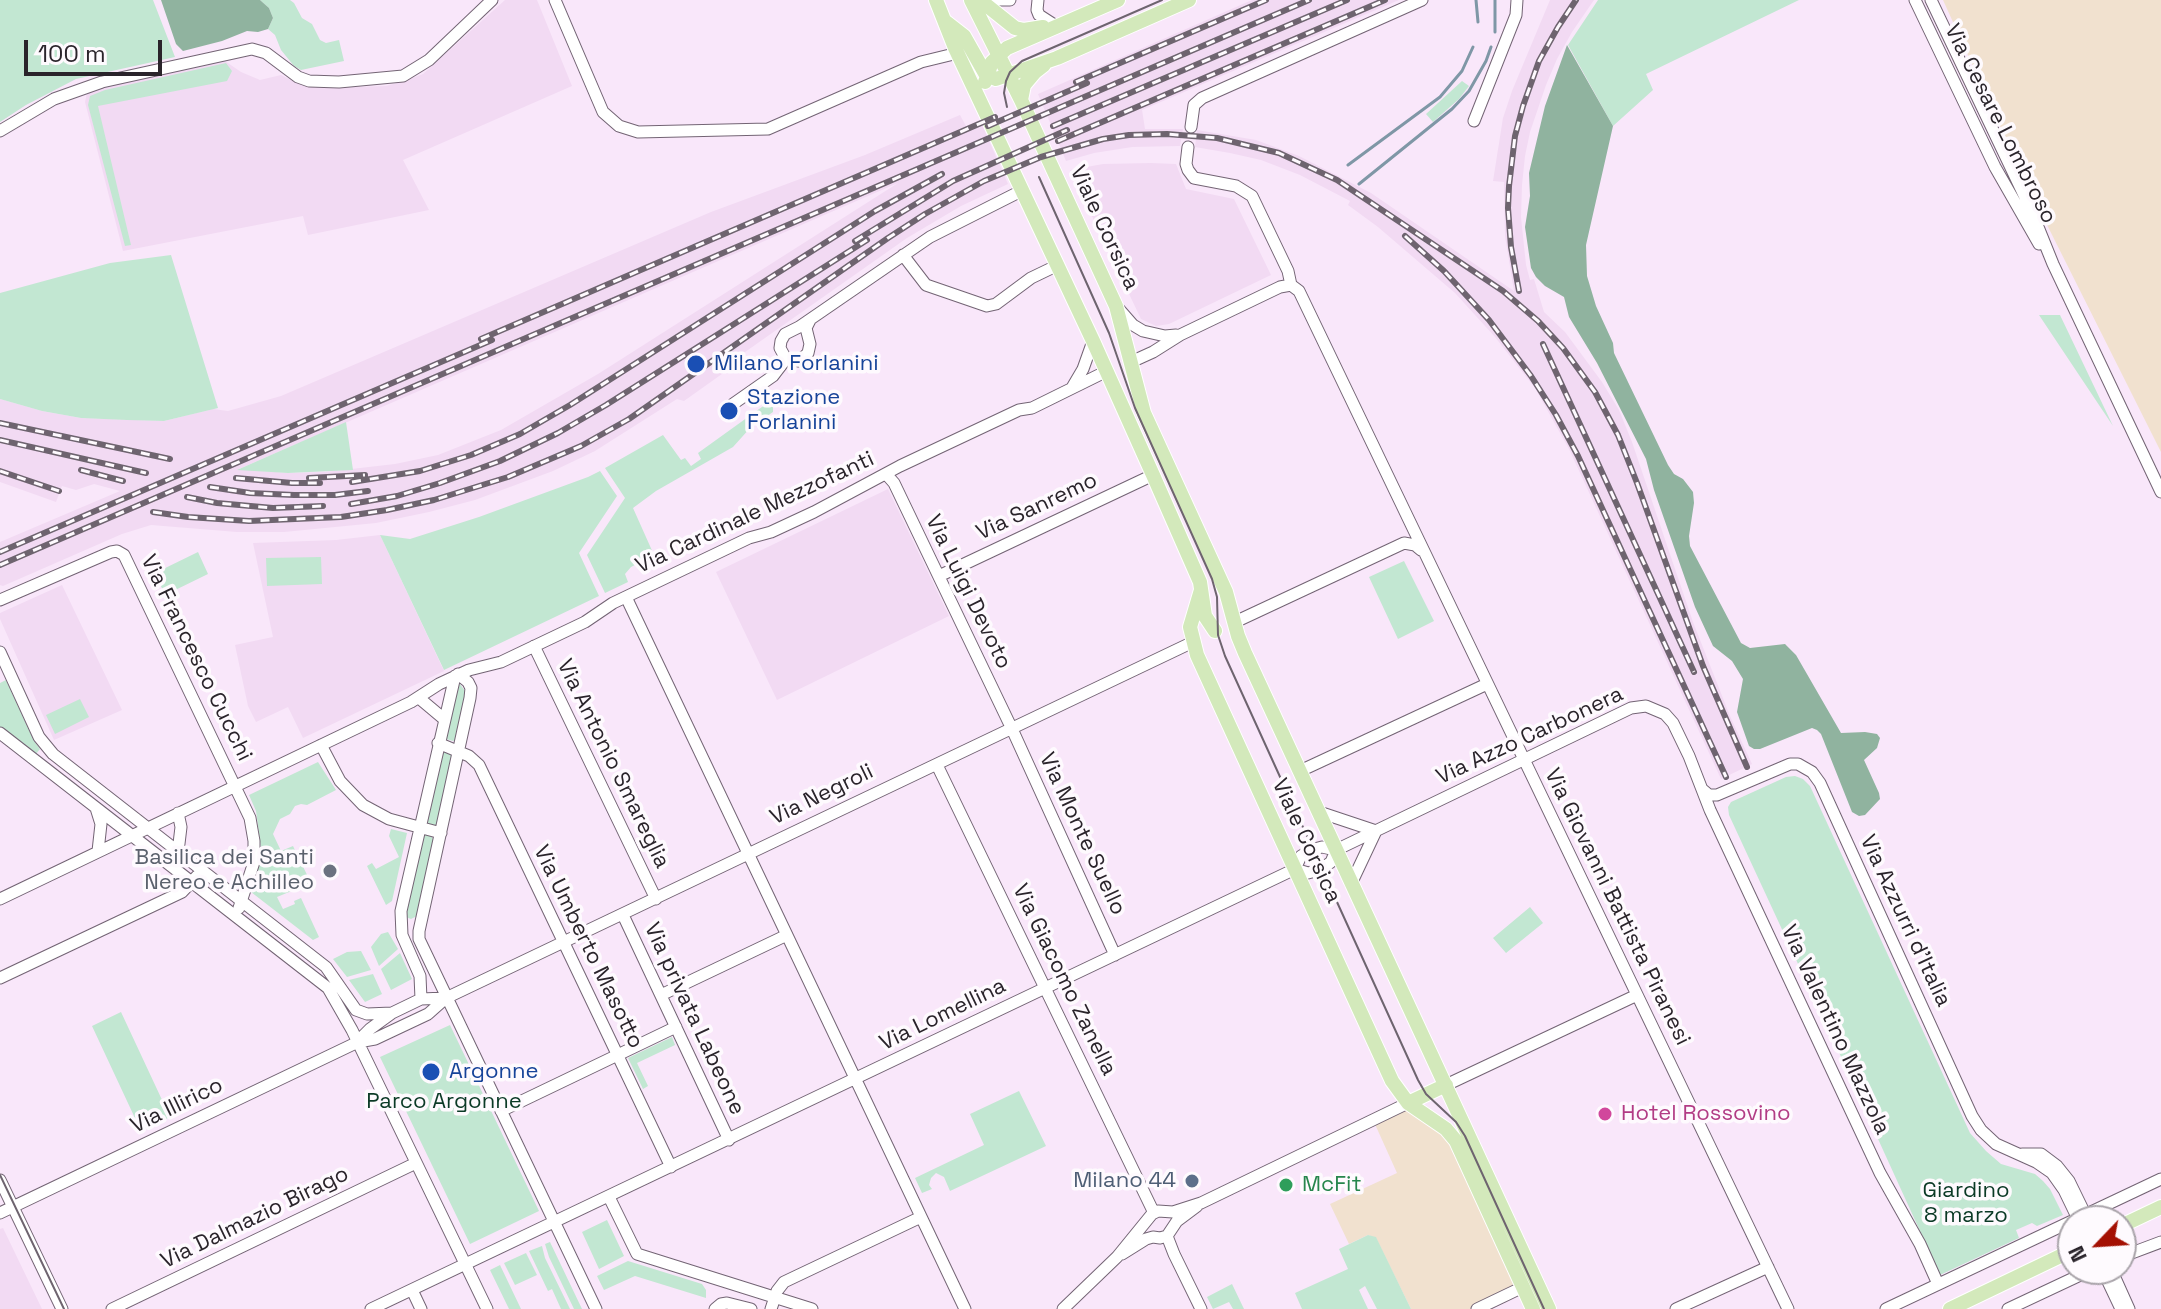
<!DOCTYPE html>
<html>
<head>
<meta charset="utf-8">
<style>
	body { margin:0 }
	#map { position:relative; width:2161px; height:1309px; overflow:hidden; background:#f9e7fa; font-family:"Space Grotesk",sans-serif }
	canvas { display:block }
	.north { position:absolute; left:2057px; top:1205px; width:80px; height:80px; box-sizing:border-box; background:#fefafe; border:2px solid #a9a4aa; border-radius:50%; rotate:245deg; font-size:22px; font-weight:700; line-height:32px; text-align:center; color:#2a242b }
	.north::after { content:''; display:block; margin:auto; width:28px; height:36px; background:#a41003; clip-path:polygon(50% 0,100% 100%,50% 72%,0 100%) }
	.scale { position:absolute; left:24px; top:40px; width:138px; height:36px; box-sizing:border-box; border:4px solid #2a242b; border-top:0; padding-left:10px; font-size:24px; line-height:28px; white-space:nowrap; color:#2a242b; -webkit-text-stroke:6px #fefafe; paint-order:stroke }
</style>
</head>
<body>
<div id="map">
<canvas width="2161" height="1309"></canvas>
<div class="north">N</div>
<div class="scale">100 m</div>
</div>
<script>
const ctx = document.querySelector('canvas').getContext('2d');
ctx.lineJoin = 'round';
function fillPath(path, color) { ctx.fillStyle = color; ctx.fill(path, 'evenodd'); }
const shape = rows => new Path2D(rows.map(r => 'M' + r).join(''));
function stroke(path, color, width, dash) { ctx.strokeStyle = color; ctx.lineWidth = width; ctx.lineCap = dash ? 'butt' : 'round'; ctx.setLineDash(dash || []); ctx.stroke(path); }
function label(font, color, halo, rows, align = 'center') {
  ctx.font = font + ' "Space Grotesk",sans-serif'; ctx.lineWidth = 7; ctx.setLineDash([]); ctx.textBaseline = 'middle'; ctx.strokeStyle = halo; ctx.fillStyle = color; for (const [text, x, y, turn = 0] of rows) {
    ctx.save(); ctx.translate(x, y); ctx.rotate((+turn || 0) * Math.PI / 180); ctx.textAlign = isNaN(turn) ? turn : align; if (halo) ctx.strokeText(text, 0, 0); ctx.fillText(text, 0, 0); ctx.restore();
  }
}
const commercial = shape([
	[1943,0,2161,0,2161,452,2024,179],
	[1408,1103,1445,1130,1521,1287,1473,1309,1411,1309,1376,1238,1368,1235,1349,1244,1330,1204,1397,1173,1374,1122]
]);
const built = shape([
	[505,0,537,0,572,86,403,160,429,210,308,235,303,216,123,251,85,102,87,93,105,87,225,61,241,72,260,80,281,75,303,86,320,88,386,86,405,81,423,74],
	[1252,0,1399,0,1142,110,1145,129,1183,129,1180,146,1132,147,1094,153,1066,161,1038,94],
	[1550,0,1594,0,1572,32,1557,59,1546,85,1530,132,1525,156,1522,185,1521,217,1526,265,1530,280,1534,279,1544,312,1565,332,1602,382,1619,410,1632,442,1693,622,1730,716,1752,764,1721,779,1569,449,1535,388,1495,337,1455,293,1378,227,1348,205,1350,201,1300,175,1261,160,1230,153,1195,147,1197,130,1256,140,1299,156,1371,193,1514,291,1505,236,1504,182,1493,181,1503,118,1512,91],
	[960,115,966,126,980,120,1008,184,961,206,907,238,738,357,736,364,684,401,677,399,595,451,553,471,475,500,429,512,376,523,284,532,237,532,151,525,122,534,3,586,0,585,0,542,120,491,94,484,76,490,62,486,56,502,0,482,0,399,42,411,81,418,164,421,213,409,228,411,281,396,711,212,865,155],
	[898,183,598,374,501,430,438,455,395,464,325,472,288,473,239,469],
	[1151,163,1176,164,1186,189,1234,199,1271,275,1169,324,1156,326,1141,319,1070,170,1103,164],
	[888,489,949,616,777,700,716,572],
	[380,535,444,671,303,738,288,707,256,722,248,706,235,645,273,637,253,543,336,540],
	[62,585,122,710,54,740,0,619,0,613],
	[3,1228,42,1309,0,1309,0,1229]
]);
const green = shape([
	[0,0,153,0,175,57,76,79,26,105,0,122],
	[260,0,290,0,294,3,302,18,312,24,320,40,326,43,339,40,344,61,301,70,294,66,281,50,275,35,268,29,273,18,269,8],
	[1598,0,1799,0,1646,74,1653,90,1613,126,1568,45],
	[226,63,232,71,227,81,98,106,131,245,125,246,88,105,90,96,105,90],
	[1462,81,1469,86,1459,99,1433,122,1426,114],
	[171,255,218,408,164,421,127,420,81,418,42,411,0,399,0,293,110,263],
	[2039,315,2060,315,2113,426],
	[773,399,773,412,751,427,733,447,656,491,633,508,654,555,631,567,625,574,628,582,605,593,587,555,625,498,605,468,663,435,681,460,685,458,691,466,701,459,698,453],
	[346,422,353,470,288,473,237,470],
	[600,471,617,496,579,553,599,596,444,670,380,535,410,539,479,517,588,477],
	[198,552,208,574,165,595,155,573],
	[321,557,322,584,267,586,266,558],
	[1404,561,1434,621,1398,639,1369,577],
	[6,680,34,741,40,749,35,755,0,728,0,683],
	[460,684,465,691,466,697,456,740,453,741,446,739,456,688],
	[80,699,89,717,55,734,46,715],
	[441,750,453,753,437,825,435,826,425,823],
	[318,762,336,790,307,805,301,804,295,806,290,814,280,819,273,834,281,851,293,846,311,883,277,897,283,909,295,904,294,901,301,898,319,937,313,940,251,892,256,877,261,849,256,811,249,795],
	[1795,776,1803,779,1810,786,1970,1133,1986,1151,2001,1164,2035,1174,2043,1181,2050,1189,2063,1215,2037,1226,2032,1223,2016,1230,2019,1238,1940,1275,1868,1117,1872,1115,1867,1103,1865,1101,1862,1102,1729,815,1728,807,1731,802,1786,777],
	[391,829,407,833,392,901,386,905,367,866,372,863,376,869,399,857,389,836],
	[423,834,431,836,434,840,417,916,411,919,406,917,404,911],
	[1530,907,1543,923,1506,953,1493,938],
	[388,932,398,949,379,966,371,947,381,934],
	[361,951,371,970,347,977,333,959,347,952],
	[400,953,412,979,391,990,381,969],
	[373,974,382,994,365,1002,349,980],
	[121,1012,170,1117,141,1131,92,1026],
	[450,1025,539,1211,470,1244,380,1057],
	[672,1037,675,1045,637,1063,648,1086,643,1089,628,1058],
	[1019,1091,1046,1146,950,1191,944,1177,936,1173,931,1178,929,1185,932,1189,922,1193,915,1178,984,1145,970,1114],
	[607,1220,624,1256,599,1269,582,1232],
	[1368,1235,1376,1237,1411,1309,1377,1309,1365,1286,1359,1290,1368,1309,1302,1309,1295,1293,1348,1269,1339,1249],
	[550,1242,582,1309,574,1309,549,1257,545,1244],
	[542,1246,545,1258,570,1309,561,1309,552,1289,548,1291,529,1251],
	[526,1253,537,1275,515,1285,504,1263],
	[628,1261,702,1284,706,1290,706,1298,635,1276,604,1290,597,1276],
	[500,1265,521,1309,509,1309,490,1270],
	[1232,1284,1244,1309,1233,1309,1229,1302,1213,1309,1207,1297]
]);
const forest = shape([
	[161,0,260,0,269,8,273,18,268,29,258,32,247,31,222,41,183,51,176,44],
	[1567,45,1613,126,1586,245,1587,276,1596,306,1613,343,1614,353,1668,465,1674,474,1683,479,1693,492,1694,503,1689,536,1690,546,1741,643,1750,648,1785,644,1796,655,1841,733,1865,732,1877,734,1880,738,1877,748,1864,760,1879,793,1880,799,1865,815,1859,816,1852,812,1821,734,1817,730,1812,728,1760,749,1754,749,1749,746,1737,712,1743,679,1732,661,1713,646,1695,607,1654,490,1646,459,1597,363,1569,317,1564,297,1545,286,1536,277,1531,268,1525,227,1530,196,1529,173,1545,106]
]);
const stream = shape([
	[1476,0,1478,22],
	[1495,32,1495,0],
	[1348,165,1440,97,1462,71,1473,47],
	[1359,184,1452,109,1469,91,1486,61,1491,47]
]);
const minor = shape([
	[555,0,603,112,619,126,638,132,768,129,921,62,958,53],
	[998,0,1010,0],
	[1038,0,1037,10,1039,15,1056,26],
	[1915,0,1995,167,2039,244],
	[1931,0,2032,212,2053,264,2161,492],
	[1474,121,1516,15,1517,0],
	[1191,127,1194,105,1202,98,1422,0],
	[0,131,54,99,102,82,252,49,266,53,298,77,309,81,339,82,403,76,429,60,492,0],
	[1188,147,1186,164,1188,170,1194,178,1236,186,1252,196,1288,271,1291,285,1299,291,1788,1309],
	[903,255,926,285,987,306,996,304,1031,278,1058,265],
	[1119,309,1133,325,1143,331,1165,336,1176,335],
	[810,320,806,328,810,344,808,353,799,361,786,359,780,348,781,341,785,334,799,327,930,237,1023,190],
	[1131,362,1153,352,1180,335,1280,287,1291,285],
	[1073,386,1083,369,1093,341],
	[733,404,773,376,786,359],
	[886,474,894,483,1012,729,1115,955],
	[939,576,1153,475],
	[626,597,965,1309],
	[0,600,111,552,117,551,124,555,250,818,254,841,254,862,239,908],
	[1235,622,1404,543,1415,545,1421,550],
	[534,646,656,899],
	[0,652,39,737,53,754,326,967,356,1010,367,1014,392,1013],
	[458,674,468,682,471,688,470,698,419,931,419,939,596,1309],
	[419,698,444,719],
	[0,733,328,988,352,1030,487,1309],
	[438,743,469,756,479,765,671,1167],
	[321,745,340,781,363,805,389,819,441,833],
	[937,765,1154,1213],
	[1300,771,1487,684],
	[1703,790,1709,795,1717,795,1790,764,1798,764,1812,772,1820,783,1972,1116,1981,1130,1996,1144,2036,1162,2052,1173,2064,1190,2079,1221],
	[96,808,101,824,98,851],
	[1319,812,1376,831],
	[178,813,181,827,178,852],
	[1336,850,1631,708,1646,706,1665,714,1673,723,1689,756,1710,810,1880,1173,1920,1244,1938,1284],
	[1295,869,1308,873,1320,870,1331,862,1336,850],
	[1351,884,1376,831],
	[0,899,411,702,439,684,469,670,501,662,585,622,613,603,749,538,771,532,814,512,900,466,1019,410,1032,408,1107,371],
	[623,915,729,1140],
	[0,978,182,892,197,876],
	[661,995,787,935],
	[421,999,420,976,402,935,401,911,455,676],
	[358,1041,370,1029,392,1013,421,999,446,998],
	[1446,1085,1637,995],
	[501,1111,676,1027],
	[2022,1154,2041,1154,2057,1166,2069,1181,2088,1220],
	[0,1180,62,1309],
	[609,1197,637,1254,812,1309],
	[0,1213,358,1042,375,1039,428,1014,446,998,1193,642],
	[1167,1236,1174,1254,1201,1309],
	[1167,1236,1177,1221,1197,1206],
	[1122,1254,1146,1239,1153,1237,1160,1238,1167,1236],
	[2121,1257,2161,1242],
	[2102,1269,2121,1309],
	[2111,1269,2129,1309],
	[412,1290,421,1309],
	[112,1309,416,1163],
	[371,1309,1295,869,1301,856,1311,850,1322,847,1336,850],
	[715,1309,721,1304,727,1303,751,1309],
	[771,1309,777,1291,784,1282,921,1217],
	[1063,1309,1117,1257,1152,1214,1158,1211,1173,1212,1201,1203,1408,1103],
	[1477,1309,1523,1287],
	[1676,1309,1768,1267],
	[1886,1309,2161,1179],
	[2008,1309,2093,1269]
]);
const major = shape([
	[936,0,955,48,1093,341,1153,475,1200,582,1205,616,1215,631],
	[971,0,1021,100,1116,306,1144,413,1226,592,1238,636,1245,653,1549,1309],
	[980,0,1015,28,1024,30,1043,27],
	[946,22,964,36,986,75,996,79,1057,58,1189,0],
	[985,82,992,62,1007,48,1118,0],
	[1021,100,1024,85,1035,72,1044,65],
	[1201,590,1190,627,1197,655,1392,1081,1408,1103,1446,1129,1456,1141,1533,1309],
	[1408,1103,1446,1085],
	[2121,1226,2161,1207],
	[1950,1309,2073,1250]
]);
const tram = shape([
	[1007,107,1004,93,1006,81,1010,72,1022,61,1162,0],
	[1039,177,1109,333,1135,408,1212,579,1217,597,1218,635,1225,656,1418,1080,1426,1094,1456,1122,1465,1136,1544,1309],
	[0,1175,64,1309]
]);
const rail = shape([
	[1076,82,1266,0],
	[988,126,1087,83],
	[1053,126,1347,0],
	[1058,141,1385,0],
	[1405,236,1444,271,1489,320,1531,376,1556,415,1578,456,1726,777],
	[855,241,953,181,1067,130],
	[1519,291,1511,247,1508,208,1509,186,1515,136,1523,106,1539,61,1558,27,1576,0],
	[481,339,995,117],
	[1543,344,1694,672],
	[0,423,170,459],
	[0,440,146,473],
	[81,470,123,481],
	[0,471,59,491],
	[236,478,292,483,320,483],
	[309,478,365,475],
	[352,482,420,471,471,455,520,434,570,405,875,211,942,174],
	[210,487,250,493,294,495,335,495,368,491],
	[187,497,217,503,273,508,323,506],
	[351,504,397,496,440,483,500,461,558,433,606,405,867,240],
	[153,512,188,517,249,521,341,517,387,510,434,500,508,477,581,446,629,419,888,238,925,214,984,181,1041,157,1103,139,1129,135,1167,134,1217,138,1279,153,1337,180,1503,291,1538,321,1563,348,1595,392,1618,435,1637,483,1703,666,1747,767],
	[0,552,492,340],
	[0,565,1309,0]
]);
const markers = [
	[696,364,10,"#1a4fb4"],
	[729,411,10,"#1a4fb4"],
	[330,871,8,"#6b7280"],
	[431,1072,10,"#1a4fb4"],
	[1605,1114,8,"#d1479c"],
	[1192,1181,8,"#5c6f8a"],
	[1286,1185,8,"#2e9e5b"]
];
const streetNames = [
	["Via Cesare Lombroso",2000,124,63],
	["Viale Corsica",1104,228,65],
	["Via Sanremo",1037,507,-25],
	["Via Cardinale Mezzofanti",755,513,-25],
	["Via Luigi Devoto",968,592,64],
	["Via Francesco Cucchi",196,658,64],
	["Via Azzo Carbonera",1530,736,-25],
	["Via Antonio Smareglia",613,764,64],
	["Via Negroli",822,795,-26],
	["Via Monte Suello",1082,834,65],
	["Viale Corsica",1306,841,65],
	["Via Giovanni Battista Piranesi",1617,907,64],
	["Via Azzurri d'Italia",1905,921,65],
	["Via Umberto Masotto",588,947,64],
	["Via Giacomo Zanella",1064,980,64],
	["Via Lomellina",943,1015,-26],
	["Via privata Labeone",694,1019,65],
	["Via Valentino Mazzola",1835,1030,65],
	["Via Illirico",177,1106,-26],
	["Via Dalmazio Birago",255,1218,-26]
];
const transitNames = [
	["Milano Forlanini",714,364],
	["Stazione",747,398],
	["Forlanini",747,423],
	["Argonne",449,1072]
];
const worshipNames = [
	["Basilica dei Santi",314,858],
	["Nereo e Achilleo",314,883]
];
const parkNames = [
	["Parco Argonne",444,1102],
	["Giardino",1966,1191],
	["8 marzo",1966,1216]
];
const hotelNames = [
	["Hotel Rossovino",1621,1114]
];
const serviceNames = [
	["Milano 44",1176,1181]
];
const leisureNames = [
	["McFit",1302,1185]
];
fillPath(commercial, '#f1e1cf');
fillPath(built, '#f2daf3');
fillPath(green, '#c2e7d2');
fillPath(forest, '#90b39f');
stroke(stream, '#7f97a6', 3);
stroke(minor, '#736474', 13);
stroke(major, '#fff', 16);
stroke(minor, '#fff', 11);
stroke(major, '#d3e9bb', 14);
stroke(tram, '#6e646f', 2);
stroke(rail, '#6e646f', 6);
stroke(rail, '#fefafe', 3, [9]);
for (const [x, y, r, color] of markers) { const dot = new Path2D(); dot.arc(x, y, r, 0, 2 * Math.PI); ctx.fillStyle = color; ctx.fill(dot); stroke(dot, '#fefafe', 3); }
label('22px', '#2a242b', '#fefafe', streetNames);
label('22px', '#164399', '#fefafe', transitNames, 'left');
label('22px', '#5b616d', '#fefafe', worshipNames, 'right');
label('22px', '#0b3a26', '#fefafe', parkNames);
label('22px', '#b23c85', '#fefafe', hotelNames, 'left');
label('22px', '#4e5e75', '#fefafe', serviceNames, 'right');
label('22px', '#27864d', '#fefafe', leisureNames, 'left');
</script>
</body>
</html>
